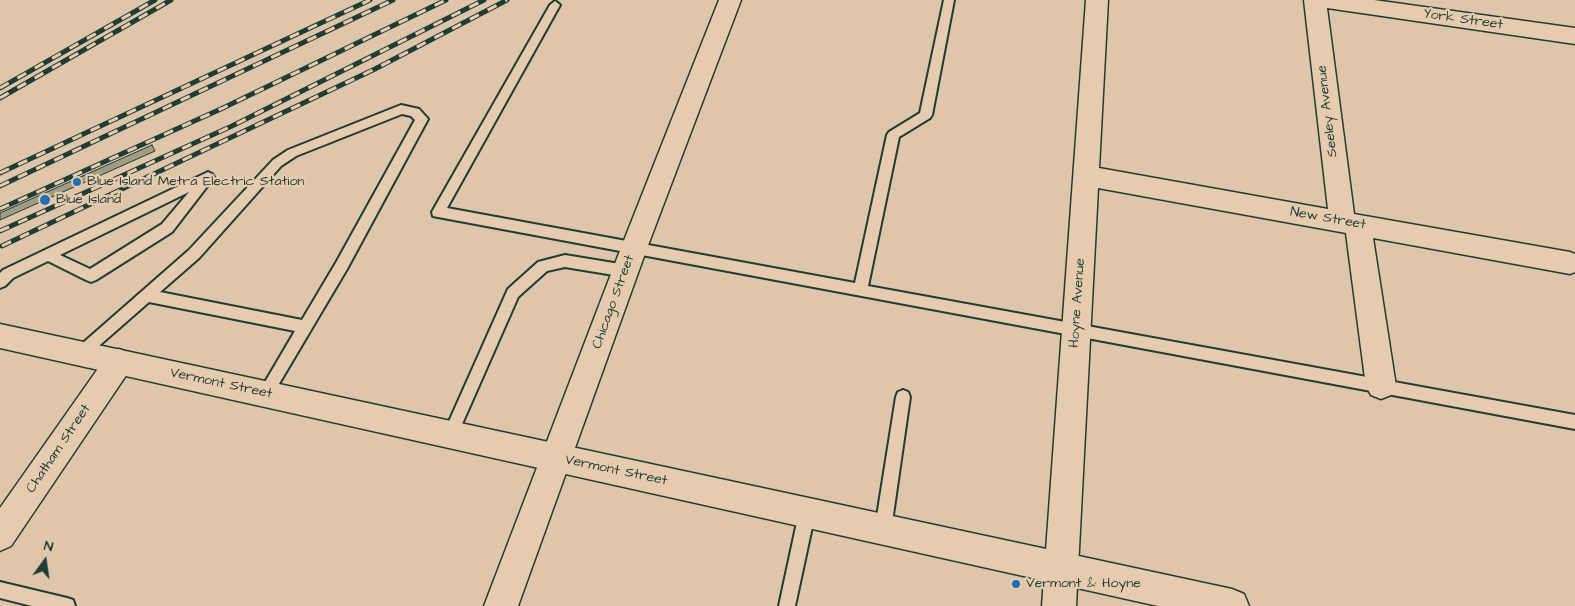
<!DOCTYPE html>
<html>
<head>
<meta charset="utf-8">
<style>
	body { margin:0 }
	#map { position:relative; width:1575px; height:606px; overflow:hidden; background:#dfc5a9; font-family:"Architects Daughter",sans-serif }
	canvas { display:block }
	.north { position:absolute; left:20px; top:536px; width:50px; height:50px; -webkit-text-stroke:4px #e7cbae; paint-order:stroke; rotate:14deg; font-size:14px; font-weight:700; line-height:20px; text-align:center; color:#1f3d34 }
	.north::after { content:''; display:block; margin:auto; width:18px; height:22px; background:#1f3d34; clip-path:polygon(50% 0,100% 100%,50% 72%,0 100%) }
</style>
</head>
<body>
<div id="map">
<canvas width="1575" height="606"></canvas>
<div class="north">N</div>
</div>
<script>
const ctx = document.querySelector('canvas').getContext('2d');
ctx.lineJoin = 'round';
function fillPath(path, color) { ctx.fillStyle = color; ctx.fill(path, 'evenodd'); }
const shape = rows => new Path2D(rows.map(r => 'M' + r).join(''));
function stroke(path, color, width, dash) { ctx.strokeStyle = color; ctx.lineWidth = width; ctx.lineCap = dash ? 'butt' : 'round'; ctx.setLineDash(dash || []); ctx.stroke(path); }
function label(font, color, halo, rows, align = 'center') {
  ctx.font = font + ' "Architects Daughter",sans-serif'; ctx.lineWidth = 4.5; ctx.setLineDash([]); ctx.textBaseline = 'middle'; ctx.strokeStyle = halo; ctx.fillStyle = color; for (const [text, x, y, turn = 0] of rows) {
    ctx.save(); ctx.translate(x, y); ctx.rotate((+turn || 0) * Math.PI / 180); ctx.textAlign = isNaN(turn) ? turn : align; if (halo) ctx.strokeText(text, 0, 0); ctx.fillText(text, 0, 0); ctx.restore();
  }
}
const building = shape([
	[152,145,155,151,0,220,0,213,152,145]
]);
const service = shape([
	[944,0,954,0,932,115,930,118,899,137,868,286,1575,415,1575,429,438,217,433,216,432,212,550,5,555,1,560,5,447,208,855,283,887,135,889,132,920,113,944,0],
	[401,105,419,109,428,119,347,269,270,399,265,401,260,399,258,394,295,331,149,302,85,358,80,360,75,358,73,354,75,350,189,250,273,160,288,150,401,105],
	[402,114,411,116,415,120,337,261,302,320,160,292,199,258,281,166,296,156,402,114],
	[208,172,212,174,214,177,212,180,172,232,96,280,91,282,86,280,48,261,13,278,5,286,0,288,0,273,3,270,208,172],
	[189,192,162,224,90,269,60,255,189,192],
	[565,255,626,265,631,267,633,271,631,275,626,277,565,267,547,271,518,297,455,440,450,442,445,440,443,435,508,289,538,262,565,255],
	[903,390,908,392,910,397,891,529,889,535,883,537,877,535,875,529,896,397,898,392,903,390],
	[807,505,813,508,815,513,795,606,779,606,799,513,801,508,807,505],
	[0,582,67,598,73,600,75,606,32,606,0,598,0,582]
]);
const minor = shape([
	[719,0,741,0,647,248,518,606,484,606,621,248,719,0],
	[1086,0,1108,0,1099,168,1328,209,1304,0,1374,0,1575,28,1575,44,1327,8,1354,214,1570,252,1575,254,1575,272,1570,274,1373,238,1396,386,1391,395,1381,399,1371,395,1366,386,1346,233,1098,188,1076,606,1042,606,1086,0],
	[119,349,129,353,133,362,129,371,11,546,0,551,0,508,109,353,119,349]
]);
const tertiary = shape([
	[0,324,1232,589,1244,594,1249,606,1158,606,0,348,0,324]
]);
const rail = shape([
	[0,88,155,0],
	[0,98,171,0],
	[0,173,370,0],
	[0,186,393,0],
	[0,209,223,108,446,0],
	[0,231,232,126,484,0],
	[2,246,375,69,507,0]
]);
const markers = [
	[77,182,5,"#1f6fb2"],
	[45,200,6,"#1f6fb2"],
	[1016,584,5,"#1f6fb2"]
];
const streetNames = [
	["York Street",1463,20,8],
	["Seeley Avenue",1328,111,-97],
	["New Street",1328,219,10],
	["Chicago Street",614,302,-70],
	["Hoyne Avenue",1078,303,-86],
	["Vermont Street",221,384,12],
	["Chatham Street",59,449,-56],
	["Vermont Street",616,471,12]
];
const poiNames = [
	["Blue Island Metra Electric Station",87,182],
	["Blue Island",56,200],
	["Vermont & Hoyne",1026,584]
];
fillPath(building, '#a39c85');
stroke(building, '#1f3d34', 1);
stroke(service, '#1f3d34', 4);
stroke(minor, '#1f3d34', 3);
stroke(tertiary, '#1f3d34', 3);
fillPath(service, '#e7cbae');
fillPath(minor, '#e7cbae');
fillPath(tertiary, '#e7cbae');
stroke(rail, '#1f3d34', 5);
stroke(rail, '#e7cbae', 3, [10]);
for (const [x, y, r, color] of markers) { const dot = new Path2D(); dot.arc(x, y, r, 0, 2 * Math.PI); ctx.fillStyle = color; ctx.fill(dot); stroke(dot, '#e7cbae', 2); }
label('14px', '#1f3d34', '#e7cbae', streetNames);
label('14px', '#1f3d34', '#e7cbae', poiNames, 'left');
</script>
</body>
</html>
